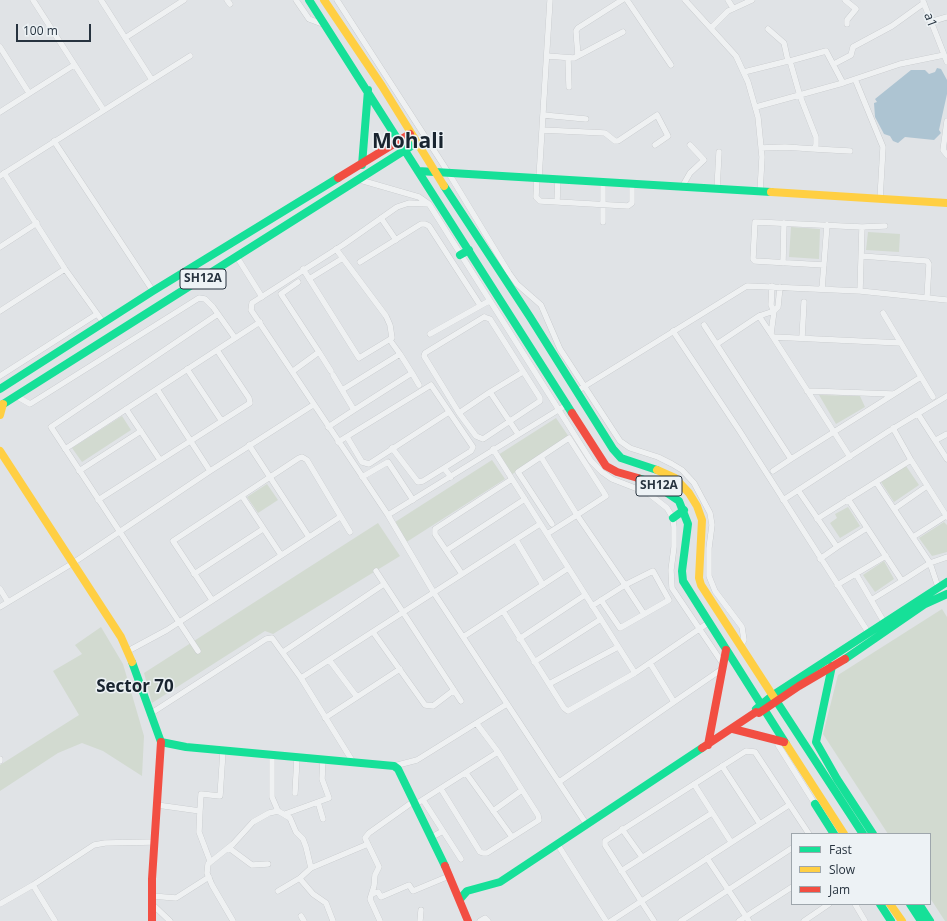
<!DOCTYPE html>
<html>
<head>
<meta charset="utf-8">
<style>
	body { margin:0 }
	#map { position:relative; width:947px; height:921px; overflow:hidden; background:#e0e3e6; font-family:"Open Sans",sans-serif }
	canvas { display:block }
	.legend { position:absolute; left:791px; top:833px; width:140px; height:72px; box-sizing:border-box; background:#edf2f5; border:1px solid #9ea6ac; margin:0; padding:5px 7px; list-style:none; font-size:12px; color:#27333f }
	.legend li { display:flex; align-items:center; gap:8px; height:20px }
	.legend b { width:20px; border:1px solid #9ea6ac }
	.scale { position:absolute; left:16px; top:24px; width:75px; height:18px; box-sizing:border-box; border:2px solid #27333f; border-top:0; padding-left:5px; font-size:12px; line-height:14px; white-space:nowrap; color:#27333f; -webkit-text-stroke:3px #edf2f5; paint-order:stroke }
</style>
</head>
<body>
<div id="map">
<canvas width="947" height="921"></canvas>
<ul class="legend">
<li><b style="height:5px;background:#16e098"></b>Fast</li>
<li><b style="height:5px;background:#ffcf43"></b>Slow</li>
<li><b style="height:5px;background:#f24e42"></b>Jam</li>
</ul>
<div class="scale">100 m</div>
</div>
<script>
const ctx = document.querySelector('canvas').getContext('2d');
ctx.lineJoin = 'round';
function fillPath(path, color) { ctx.fillStyle = color; ctx.fill(path, 'evenodd'); }
const shape = rows => new Path2D(rows.map(r => 'M' + r).join(''));
function stroke(path, color, width, dash) { ctx.strokeStyle = color; ctx.lineWidth = width; ctx.lineCap = dash ? 'butt' : 'round'; ctx.setLineDash(dash || []); ctx.stroke(path); }
function label(font, color, halo, rows, align = 'center') {
  ctx.font = font + ' "Open Sans",sans-serif'; ctx.lineWidth = 3; ctx.setLineDash([]); ctx.textBaseline = 'middle'; ctx.strokeStyle = halo; ctx.fillStyle = color; for (const [text, x, y, turn = 0] of rows) {
    ctx.save(); ctx.translate(x, y); ctx.rotate((+turn || 0) * Math.PI / 180); ctx.textAlign = isNaN(turn) ? turn : align; if (halo) ctx.strokeText(text, 0, 0); ctx.fillText(text, 0, 0); ctx.restore();
  }
}
const green = shape([
	[791,227,820,229,819,259,789,257],
	[868,232,900,234,899,252,866,250],
	[819,395,860,396,865,407,836,424],
	[122,416,131,430,82,462,72,448],
	[556,418,569,437,511,475,498,455],
	[492,460,505,479,405,543,392,524],
	[906,466,919,485,894,502,881,482],
	[267,484,278,500,258,513,247,497],
	[848,507,860,526,840,538,830,523,837,518,835,514],
	[944,522,947,525,947,552,932,556,919,538],
	[378,523,400,556,273,634,265,631,152,703,144,673],
	[884,561,894,579,875,592,863,575],
	[942,609,947,617,947,921,945,921,930,898,930,834,888,834,823,734,838,675],
	[101,627,123,664,144,736,142,776,103,751,82,743,58,753,0,791,0,765,79,715,53,671,82,654,75,645]
]);
const water = shape([
	[937,68,941,69,947,80,947,94,939,130,941,133,934,140,905,137,898,143,893,141,890,136,884,134,875,117,874,103,877,102,875,99,911,70,925,70,929,74,935,72]
]);
const street = shape([
	[33,0,103,109],
	[101,0,152,80],
	[227,0,230,4],
	[296,0,309,19,325,25],
	[337,0,448,172,509,273,517,284,541,305,560,349,620,441,630,448,658,457,672,464,682,470,694,483,710,513,712,525,709,548,709,576,715,591,742,627,744,640,741,645],
	[627,0,671,65],
	[685,0,736,56,748,82,758,117,762,157,760,192],
	[728,0,733,8],
	[845,0,856,9,847,20,847,24],
	[923,1,947,62],
	[930,22,947,17],
	[711,28,728,11,752,0],
	[125,38,184,0],
	[0,47,29,93],
	[547,56,574,58,623,32],
	[578,56,576,31,578,28,622,0],
	[568,58,569,87],
	[790,61,826,51,843,83],
	[834,64,851,55,853,47,892,26,924,3],
	[744,72,788,61],
	[855,79,883,147,880,199],
	[756,107,843,83,900,64,944,55],
	[0,112,74,65],
	[543,115,586,119],
	[947,121,943,150,947,155],
	[542,130,605,133,615,141,618,141,657,115,668,136,655,145],
	[54,141,153,291],
	[761,148,785,147,814,149,816,145,816,137,800,96,790,61,788,61,784,43,768,29],
	[814,149,850,151],
	[4,173,65,269,103,322],
	[0,176,190,56],
	[537,178,536,197,540,201,628,206,632,203,632,184],
	[539,178,550,0],
	[360,180,419,197,429,204,591,461,602,472,612,479,648,493,667,508,673,518,674,527,674,547,671,570,672,588,723,664],
	[682,187,690,173,704,160,690,145],
	[717,189,719,152],
	[557,202,558,179],
	[429,204,409,203,397,207,343,245,252,303,251,310,388,515,434,593,587,825],
	[381,218,396,240],
	[603,222,603,183],
	[862,227,885,226],
	[0,247,37,223],
	[862,256,927,261,929,264,927,297],
	[237,257,262,297],
	[360,262,421,224,425,224,429,226,480,305],
	[783,263,784,223],
	[824,265,755,261,753,259,755,222,862,227,860,291],
	[303,269,359,358,392,338,390,325,386,316,336,249],
	[309,279,343,258],
	[772,286,771,305,774,311,771,334,850,457],
	[822,289,827,225],
	[0,311,65,269],
	[883,313,933,397],
	[759,316,771,334],
	[484,317,490,319,540,398,540,401,483,439,476,436,459,413,424,356,425,353,484,317],
	[704,325,791,459,921,377],
	[673,331,739,430,868,632],
	[430,334,489,301],
	[773,337,901,343],
	[802,338,804,302],
	[392,343,400,354],
	[717,344,759,316,774,311,778,307,780,287],
	[319,352,331,371],
	[187,369,221,420],
	[293,371,319,352,281,294,298,282],
	[412,373,419,385],
	[0,376,97,314],
	[157,389,210,471],
	[342,390,400,354,412,373,354,410],
	[577,391,747,286,860,291,947,300],
	[807,391,893,394],
	[16,396,30,404,199,298,205,299,213,307,235,338],
	[126,409,160,460],
	[459,413,490,392],
	[918,414,947,459],
	[328,427,354,410,333,375],
	[893,428,911,460],
	[518,434,490,392,523,372],
	[347,437,362,462,369,464,449,412],
	[936,440,947,434],
	[338,442,431,385,473,447,471,451,444,468,451,477],
	[249,445,309,537],
	[392,448,418,482,423,481,444,468],
	[65,449,260,322],
	[493,449,635,673],
	[541,457,577,515,606,496,569,438,518,472,552,524],
	[79,471,141,431],
	[773,471,791,459],
	[362,477,388,462,413,500],
	[876,482,930,563,938,587],
	[798,490,837,547,820,559],
	[242,496,281,555],
	[848,499,902,581,930,563,947,557],
	[98,500,250,403,249,398,217,350],
	[783,500,889,431,947,396],
	[894,509,927,486],
	[388,515,568,404],
	[817,519,911,460,947,517],
	[547,534,577,515,625,585,653,571,669,600,620,628,601,600],
	[913,537,946,516],
	[516,540,543,585],
	[837,547,867,528],
	[447,550,525,499],
	[376,571,461,701],
	[194,574,263,529],
	[462,574,435,534,435,529,512,479],
	[856,574,884,622],
	[837,585,886,556],
	[0,589,8,602],
	[212,600,173,541,299,458,302,457,307,460,350,532],
	[871,600,902,581],
	[592,606,625,585,644,614],
	[0,607,73,563,210,471,313,405],
	[503,611,564,708,568,711,635,673,708,623],
	[373,632,425,705,433,706,454,690],
	[463,637,567,569],
	[519,639,585,595],
	[128,651,167,630,340,517],
	[198,651,51,427,218,314],
	[283,652,384,584],
	[330,661,357,697],
	[534,662,601,619],
	[650,663,674,702,722,669],
	[301,678,540,524],
	[549,684,618,647],
	[150,714,266,639,272,638,301,678,353,762],
	[325,718,400,669],
	[778,745,815,804],
	[272,756,272,797,278,811],
	[0,759,0,761],
	[394,766,417,760,507,704],
	[722,766,760,824],
	[466,773,512,837],
	[559,782,674,702],
	[694,784,731,842],
	[441,789,480,852,483,853,487,853,539,820,538,815,498,752,477,724],
	[295,793,297,758],
	[423,800,461,859],
	[416,804,498,752],
	[157,805,200,811,201,794,220,796,223,751],
	[200,811,199,832,210,861],
	[493,811,522,790],
	[285,814,318,802],
	[323,819,318,802,329,798,322,779,323,760],
	[622,829,642,857],
	[432,837,443,831],
	[558,845,606,921],
	[229,848,252,865,268,864],
	[707,858,749,921],
	[311,868,368,844],
	[621,871,712,813],
	[33,885,55,921],
	[278,891,300,878],
	[372,894,378,892,381,897,409,885,413,891,449,876],
	[152,896,176,898,209,877],
	[0,904,33,885,94,845,105,843,154,842],
	[855,904,865,921],
	[153,905,170,921],
	[301,916,304,921],
	[233,921,212,885,207,873,208,864,233,844,253,822,269,813,278,811,290,818,296,832,303,839,306,847,311,868,300,878,301,880,313,894,326,903,333,921],
	[380,921,370,899,374,886,375,875,379,867,365,838,369,833,414,801],
	[420,921,421,910],
	[480,921,485,918,488,921],
	[611,921,789,805],
	[654,921,605,845,605,841,746,751,755,752,809,834],
	[681,921,792,848],
	[739,921,792,887],
	[804,921,829,904]
]);
const fast = shape([
	[309,0,572,413],
	[362,165,368,90],
	[418,171,771,192],
	[444,186,530,317,613,449,621,458,657,470],
	[460,255,469,250],
	[0,389,153,291,338,178],
	[0,406,416,143],
	[638,478,651,482,679,501,688,524,682,571,683,581,786,744],
	[673,518,684,510],
	[845,659,925,604,947,594],
	[132,662,161,742,186,747,394,766,398,769,445,866],
	[832,666,816,742,837,779,873,834],
	[775,699,863,834],
	[756,709,773,695,947,582],
	[815,804,834,834],
	[460,899,467,891,500,882,702,748],
	[880,904,891,921],
	[910,904,921,921],
	[919,904,930,921]
]);
const slow = shape([
	[324,0,382,86,444,186],
	[771,192,947,203],
	[0,415,3,404],
	[0,451,121,637,132,662],
	[657,470,675,478,689,493,697,506,702,520,699,578,701,585,775,699],
	[786,744,844,834],
	[890,904,902,921]
]);
const jam = shape([
	[338,178,410,134],
	[572,413,606,466,617,472,638,478],
	[733,729,784,742],
	[708,745,726,650],
	[702,748,756,712,759,713,799,686,845,659],
	[445,866,468,921],
	[152,921,152,879,161,742]
]);
const shields = [
	[203,279,46],
	[659,486,46]
];
const shieldNames = [
	["SH12A",203,279],
	["SH12A",659,486]
];
const streetNames = [
	["a1",930,20,70]
];
const districtNames = [
	["Sector 70",135,687]
];
const townNames = [
	["Mohali",408,142]
];
fillPath(green, '#d2dad0');
fillPath(water, '#adc4d2');
stroke(street, '#bec1c4', 6);
stroke(street, '#eff1f2', 5.5);
stroke(fast, '#16e098', 8);
stroke(slow, '#ffcf43', 8);
stroke(jam, '#f24e42', 8);
for (const [x, y, w] of shields) { const box = new Path2D(); box.roundRect(x - w / 2, y - 10, w, 20, 3); ctx.fillStyle = '#edf2f5'; ctx.fill(box); stroke(box, '#27333f', 1); }
label('bold 12px', '#27333f', null, shieldNames);
label('13px', '#27333f', '#edf2f5', streetNames);
label('bold 17px', '#19242f', '#edf2f5', districtNames);
label('bold 21px', '#19242f', '#edf2f5', townNames);
</script>
</body>
</html>
